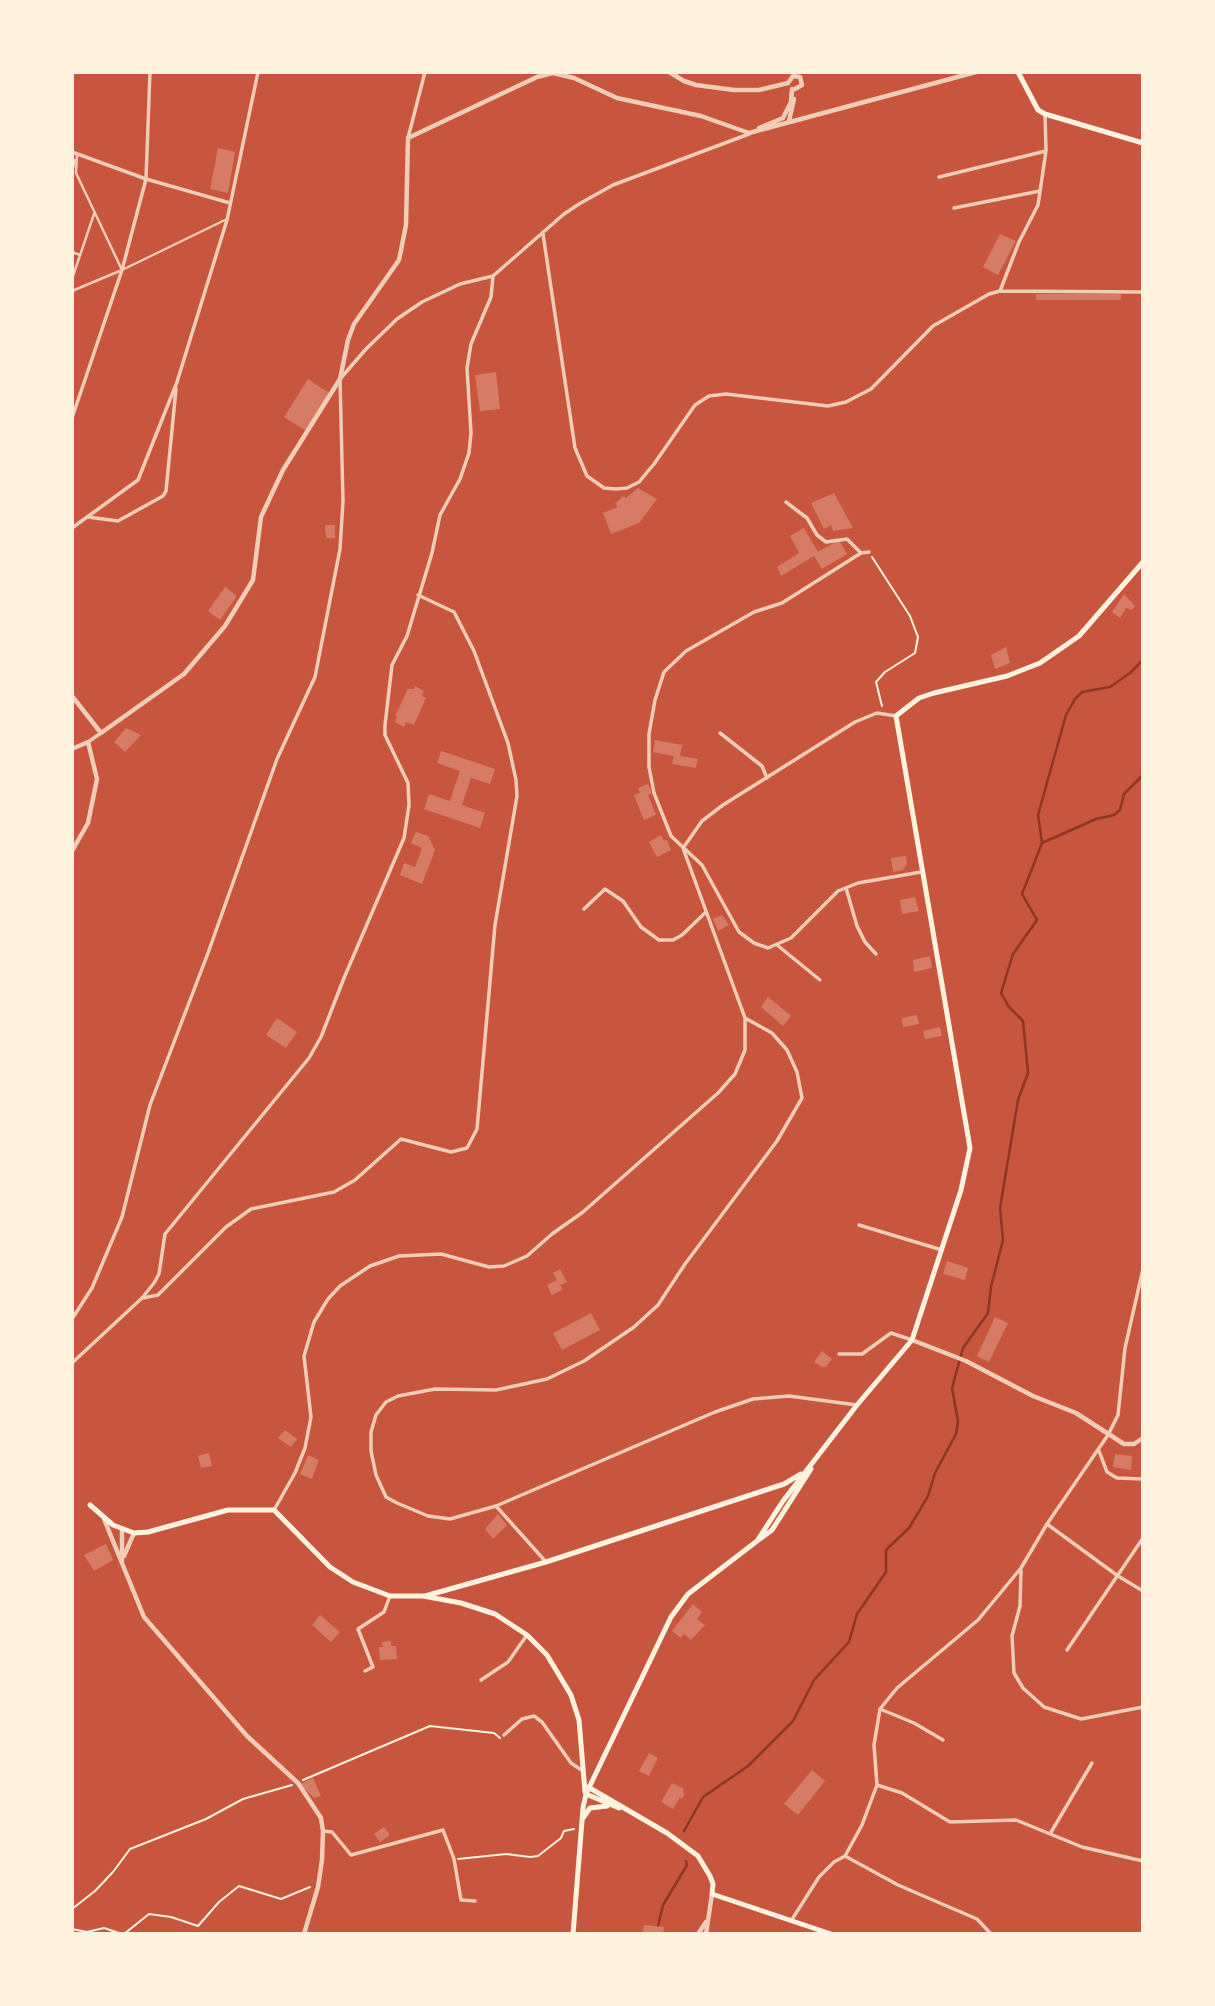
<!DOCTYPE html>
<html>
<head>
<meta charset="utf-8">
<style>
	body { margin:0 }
	#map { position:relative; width:1215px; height:2006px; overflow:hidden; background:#c8553d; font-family:"DejaVu Sans",sans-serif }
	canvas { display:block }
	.frame { position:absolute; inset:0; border:74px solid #fff3e0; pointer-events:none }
</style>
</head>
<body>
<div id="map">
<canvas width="1215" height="2006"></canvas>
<div class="frame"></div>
</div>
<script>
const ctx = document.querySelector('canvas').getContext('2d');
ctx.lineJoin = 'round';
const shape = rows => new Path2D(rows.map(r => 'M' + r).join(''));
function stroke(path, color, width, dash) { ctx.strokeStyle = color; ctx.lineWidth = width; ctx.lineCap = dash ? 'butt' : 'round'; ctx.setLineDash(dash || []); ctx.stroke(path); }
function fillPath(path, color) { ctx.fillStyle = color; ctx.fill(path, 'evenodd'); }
const stream = shape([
	[1042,843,1096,819,1114,815,1120,810,1124,794,1143,775],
	[684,1831,703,1797,748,1766,793,1721,814,1680,849,1642,857,1614,886,1572,886,1550,909,1528,928,1496,935,1473,956,1434,958,1421,952,1388,963,1348,988,1313,991,1287,1003,1240,1000,1208,1018,1100,1028,1073,1023,1021,1009,1007,1001,993,1013,954,1037,920,1022,894,1042,843,1038,815,1066,715,1075,699,1082,692,1110,687,1130,673,1143,660],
	[656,1934,663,1905,687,1865,686,1861]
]);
const building = shape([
	[218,148,235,152,228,193,210,189],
	[1000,234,1016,241,998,275,983,267],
	[1036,294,1121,294,1121,300,1036,300],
	[496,372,500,409,480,411,475,375],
	[308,379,329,393,306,431,284,417],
	[638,488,657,499,639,523,611,534,603,513,618,507,615,504,623,496,626,498],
	[834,493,853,528,833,531,831,525,824,529,811,503],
	[325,525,335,525,335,538,326,538],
	[804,528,818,552,839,540,847,554,822,569,814,556,781,576,777,567,799,553,790,536],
	[225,587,237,596,220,620,208,611],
	[1124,594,1135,606,1132,610,1126,608,1120,618,1112,612],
	[1006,647,1010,663,995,669,991,655],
	[415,686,424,691,422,696,426,698,414,725,406,722,404,727,395,722,397,717,395,716,408,689,414,689],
	[126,728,141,735,125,752,114,742],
	[655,740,682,745,680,756,698,759,696,768,672,764,674,756,653,752],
	[441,751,495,769,490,784,471,778,462,805,485,813,480,828,424,809,429,794,450,801,460,771,437,763],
	[648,784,652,793,648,795,656,815,644,820,634,795,640,793,638,788],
	[416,832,428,836,435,850,422,884,400,875,404,863,415,867,422,848,411,843],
	[661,835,664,841,667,840,671,850,657,857,649,842],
	[906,856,907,864,903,870,893,872,891,858],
	[915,897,919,911,902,914,900,900],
	[722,915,729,925,718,931,713,919],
	[930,956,932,968,914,972,913,960],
	[768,997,791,1016,783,1026,761,1007],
	[917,1015,919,1024,903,1027,902,1018],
	[277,1018,297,1032,286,1048,266,1035],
	[940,1027,942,1036,925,1039,923,1031],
	[947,1261,968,1268,965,1280,943,1274],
	[560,1269,567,1282,560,1285,563,1289,552,1295,547,1285,557,1280,553,1273],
	[591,1313,600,1330,562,1350,553,1333],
	[995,1317,1008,1323,989,1362,977,1356],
	[822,1351,832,1359,826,1367,822,1367,814,1362],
	[285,1430,297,1439,291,1447,278,1438],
	[209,1453,212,1466,201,1468,198,1456],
	[1115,1454,1132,1456,1131,1470,1113,1467],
	[308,1455,319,1460,312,1479,300,1474],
	[498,1514,507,1525,493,1539,485,1529],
	[106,1544,113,1560,94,1571,84,1555],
	[693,1604,702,1612,697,1619,705,1625,691,1640,684,1634,681,1638,672,1631],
	[320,1615,340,1632,331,1642,312,1625],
	[391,1641,391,1646,396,1646,397,1659,380,1660,379,1647,383,1647,382,1642],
	[649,1753,658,1758,649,1776,639,1771],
	[812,1770,825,1781,798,1815,784,1804],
	[313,1778,321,1796,314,1798,300,1784],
	[672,1783,684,1789,683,1792,685,1793,682,1799,680,1797,673,1809,661,1802],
	[384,1827,390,1835,380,1842,374,1834],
	[644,1925,664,1927,663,1934,642,1934]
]);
const path = shape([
	[872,557,910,616,918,637,915,653,885,672,876,682,882,706],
	[303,1780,430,1726,494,1733,500,1738],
	[458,1859,506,1854,530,1857,538,1856,561,1838,564,1831,574,1829],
	[72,1909,95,1891,113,1872,130,1849,206,1819,243,1799,292,1785],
	[72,1929,87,1932,104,1928,122,1934],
	[124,1934,149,1914,171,1917,198,1926,219,1902,239,1886,281,1899,310,1887]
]);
const pedestrian = shape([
	[77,154,76,173,122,270],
	[72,172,75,160],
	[72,252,80,255],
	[72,279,94,214],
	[72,291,122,270,227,219]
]);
const minor = shape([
	[408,138,425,72],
	[72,152,146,179,230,203],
	[939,177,1046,151],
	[954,208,1040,191],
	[543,234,575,448,587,476,604,488,616,489,627,488,639,482,654,464,695,405,709,396,726,394,828,406,846,402,871,389,933,326,989,294,1000,291,1143,292],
	[1000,291,1019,242,1038,205,1046,151,1045,114],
	[72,418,122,270,146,179,150,72],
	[786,502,807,518,817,535,826,542,847,539,861,553],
	[88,517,118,521,163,496,166,491,176,389],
	[72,528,138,480,177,382,227,220,258,72],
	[869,552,861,553,782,603,754,612,686,651,664,672,655,700,649,734,649,767,654,793,671,836,702,865,739,932,754,943,768,948,791,938,838,891,858,883,921,872],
	[720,733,762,766,767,778],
	[88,742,101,733],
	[846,888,857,926,865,942,876,954],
	[584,909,605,889,623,901,641,927,659,940,673,940,682,935,706,912],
	[777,945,820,980],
	[745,1018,772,1033,787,1050,797,1072,802,1098,777,1141,685,1264,658,1305,634,1327,584,1361,547,1379,496,1390,435,1389,398,1396,386,1402,376,1415,371,1432,371,1451,376,1475,386,1497,397,1503,428,1516,450,1519,496,1506,715,1412,753,1399,789,1396,857,1405],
	[859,1225,942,1250],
	[143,1298,158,1295,226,1227,251,1209,334,1192,355,1180,401,1139,451,1152,467,1148,477,1129,495,925,517,796,516,780,508,743,474,651,454,612,418,595],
	[72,1319,92,1288,122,1217,150,1105,208,953,277,759,315,677,340,549,343,501,340,379,366,349,397,319,422,302,460,284,493,276,564,214,579,204,613,185,749,134],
	[839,1354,862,1354,891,1333,912,1340],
	[72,1363,142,1298,154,1283,159,1274,165,1234,309,1058,321,1037,344,978,404,838,409,805,408,783,385,735,385,725,392,665,407,636,432,553,440,515,460,479,469,453,471,433,467,368,471,344,491,297,493,276],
	[1099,1451,1107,1472,1117,1478,1143,1479],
	[496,1506,546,1562],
	[274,1510,295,1473,305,1448,311,1417,304,1356,314,1322,328,1299,340,1286,370,1266,399,1256,441,1254,489,1267,504,1266,527,1256,552,1234,583,1212,718,1093,735,1074,745,1050,745,1018,683,848,702,821,723,805,855,722,877,713,896,716],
	[1047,1524,1118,1576,1143,1591],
	[1021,1570,1020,1606,1012,1636,1014,1673,1023,1688,1044,1707,1081,1719,1143,1707],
	[1067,1650,1143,1538],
	[365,1671,373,1667,358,1629,384,1612,390,1596],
	[481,1680,508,1662,527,1635],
	[880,1709,914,1723,943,1740],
	[504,1735,522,1719,534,1716,542,1722,571,1763,583,1771],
	[877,1785,902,1793,950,1822,1016,1820,1082,1847,1143,1861],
	[323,1831,332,1832,351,1855,443,1830,454,1859,461,1900,475,1901],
	[1050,1834,1092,1763],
	[845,1856,898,1885,977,1919,991,1934],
	[791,1921,819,1877,834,1862,845,1856,862,1825,877,1785,874,1745,880,1709,897,1688,978,1620,1021,1568,1047,1524,1108,1435,1118,1415,1125,1348,1143,1269]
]);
const tertiary = shape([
	[669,72,684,81,696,85,734,90,759,90,788,83],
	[788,83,793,76,800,77],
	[795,89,802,85,800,77],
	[789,121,794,99],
	[759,128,783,118,791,102,792,89],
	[749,133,976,72],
	[72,696,101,733,184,674,225,626,253,580,261,517,283,470,340,379,348,340,354,324,399,260,406,225,408,138,537,77,553,73,574,78,617,98,701,116,749,133],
	[72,749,88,742,97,779,88,823,72,851],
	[912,1340,966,1361,1033,1396,1076,1413,1124,1444,1134,1444,1143,1438],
	[104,1519,144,1617,247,1736,298,1783,321,1818,323,1831,322,1860,318,1887,304,1934],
	[122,1530,122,1561],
	[124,1556,134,1533],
	[698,1934,706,1922],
	[706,1934,712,1894]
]);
const secondary = shape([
	[90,1505,113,1525,134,1533,148,1532,228,1510,274,1510,330,1567,353,1582,390,1596,423,1596,461,1603,495,1614,527,1635,547,1655,571,1695,579,1720,585,1792],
	[757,1541,772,1530,811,1469],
	[425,1596,546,1562,784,1484,801,1474],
	[588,1787,667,1833,698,1856,710,1876,713,1884,712,1894,831,1934],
	[586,1794,619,1808],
	[583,1818,590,1808,607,1806],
	[573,1934,583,1808,586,1794,671,1617,688,1594,757,1541,783,1501,857,1405,912,1340,961,1190,970,1148,896,716,919,698,934,693,1007,676,1040,663,1079,636,1143,562]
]);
const primary = shape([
	[1018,72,1038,110,1045,114,1143,143]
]);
stroke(stream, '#8f3625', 2.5);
fillPath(building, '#d67c66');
stroke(path, '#fff3e0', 2);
stroke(pedestrian, '#f1ccb7', 2.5);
stroke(minor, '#f1ccb7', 3.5);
stroke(tertiary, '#f1ccb7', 4.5);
stroke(secondary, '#fff3e0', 5);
stroke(primary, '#fff3e0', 5);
</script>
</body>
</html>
